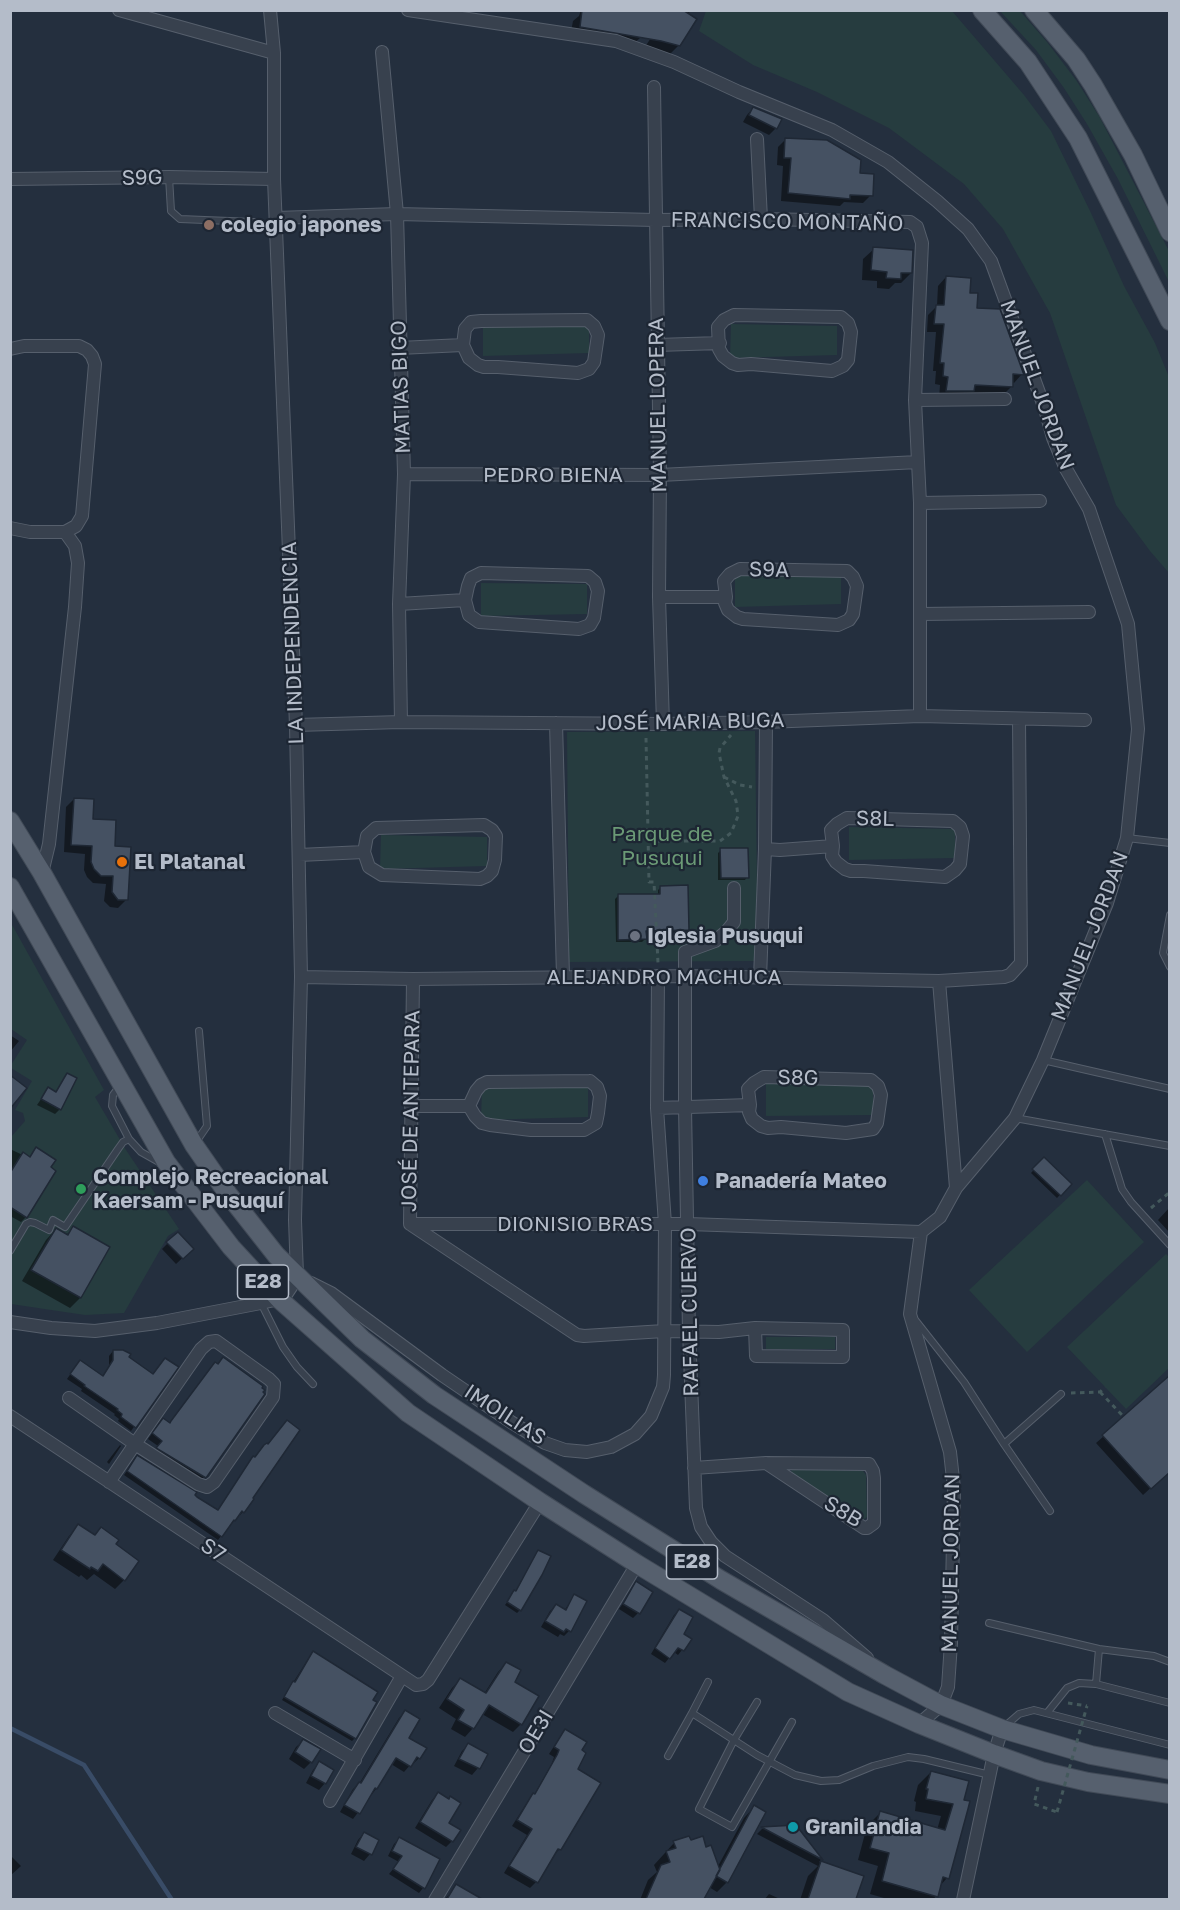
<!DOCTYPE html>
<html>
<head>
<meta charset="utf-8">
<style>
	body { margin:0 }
	#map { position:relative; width:1180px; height:1910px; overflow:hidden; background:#242f3e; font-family:"Golos Text",sans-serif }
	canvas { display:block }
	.frame { position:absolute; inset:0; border:12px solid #b4bcc9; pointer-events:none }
</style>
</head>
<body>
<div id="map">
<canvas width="1180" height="1910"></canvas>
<div class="frame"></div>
</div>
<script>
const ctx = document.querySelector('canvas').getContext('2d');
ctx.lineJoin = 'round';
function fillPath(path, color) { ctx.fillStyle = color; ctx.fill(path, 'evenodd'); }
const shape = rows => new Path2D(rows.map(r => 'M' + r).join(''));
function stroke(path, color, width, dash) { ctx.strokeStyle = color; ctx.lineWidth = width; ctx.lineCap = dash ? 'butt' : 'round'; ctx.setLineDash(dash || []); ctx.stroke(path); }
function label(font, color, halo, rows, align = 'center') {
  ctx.font = font + ' "Golos Text",sans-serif'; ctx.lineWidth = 4.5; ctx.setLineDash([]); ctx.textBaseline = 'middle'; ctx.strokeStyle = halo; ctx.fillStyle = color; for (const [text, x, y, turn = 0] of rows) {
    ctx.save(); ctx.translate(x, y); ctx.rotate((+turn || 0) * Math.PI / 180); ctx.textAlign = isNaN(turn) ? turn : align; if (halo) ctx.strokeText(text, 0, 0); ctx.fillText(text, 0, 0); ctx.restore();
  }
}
const green = shape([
	[952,11,1024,95,1051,131,1091,213,1124,286,1155,343,1169,377,1169,573,1150,551,1116,505,1050,313,1003,229,964,184,889,128,817,92,753,65,699,31,706,11],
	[1000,11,1020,11,1047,42,1076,80,1099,116,1169,251,1169,282,1118,179,1087,124,1064,88,1036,50],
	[483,322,589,324,589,353,483,356],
	[731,324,837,326,837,355,730,358],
	[735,574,841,575,841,604,735,607],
	[481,583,587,584,587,614,481,616],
	[755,731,758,961,569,962,567,732],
	[849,827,955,829,955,858,849,860],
	[381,835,487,837,487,866,380,869],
	[11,923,104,1090,95,1097,126,1150,179,1229,168,1236,124,1313,85,1315,11,1304,11,1137,25,1121,23,1113,15,1110,32,1081,11,1068,11,1065,27,1040,11,1029],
	[766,1084,873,1084,873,1115,766,1116],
	[482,1086,588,1088,588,1117,481,1120],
	[1087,1180,1144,1242,1027,1352,969,1290],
	[1166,1254,1170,1258,1169,1368,1126,1409,1067,1347],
	[766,1337,835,1337,835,1349,766,1349],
	[792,1469,863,1471,866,1475,867,1517,864,1519,859,1518,791,1473]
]);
const shadow = shape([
	[581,10,650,10,640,38,629,48,570,37,573,21,579,16],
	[669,10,690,10,679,45,670,54,645,47],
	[753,108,776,128,769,135,743,122,747,115],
	[786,139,858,175,871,195,863,203,844,202,840,206,781,201,783,166,777,165,778,147],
	[874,249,911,273,901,283,895,283,889,289,877,288,877,281,862,280,863,259],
	[946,277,969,294,975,309,1022,374,1014,383,1012,382,1011,387,1003,395,970,393,964,399,939,399,940,385,935,384,936,371,933,371,936,332,927,332,928,315,937,306,938,286],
	[74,799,113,848,126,900,118,908,110,907,104,901,106,884,93,883,87,877,84,870,85,854,64,852,66,807],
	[721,850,747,877,745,880,718,880,718,853],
	[661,887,688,930,685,933,645,933,645,939,642,942,616,942,615,899,618,896,658,895,658,890],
	[10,1035,19,1041,10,1052],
	[67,1075,60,1109,55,1114,37,1105,48,1089,55,1093],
	[10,1149,29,1158,36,1149,26,1217,21,1222,10,1216],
	[1044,1159,1070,1184,1057,1198,1031,1173],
	[1170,1207,1170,1233,1158,1220],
	[74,1228,80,1298,70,1308,22,1281,46,1240,56,1229,66,1235],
	[177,1234,192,1249,176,1264,162,1249],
	[113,1351,127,1357,153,1375,176,1367,131,1431,118,1421,119,1419,114,1415,115,1414,81,1391,82,1389,67,1379,76,1366,102,1377,109,1366,109,1356],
	[210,1369,204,1477,199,1482,153,1453,158,1446,148,1439,158,1425,169,1424],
	[1104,1436,1170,1470,1143,1495,1096,1443],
	[120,1445,121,1446,109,1464,107,1462],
	[254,1459,243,1512,240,1515,238,1514,218,1540,124,1475,134,1461,193,1495,217,1512],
	[79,1526,94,1536,101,1529,114,1544,124,1580,115,1589,94,1574,87,1580,81,1575,79,1577,53,1560,69,1536],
	[536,1554,520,1610,517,1613,505,1605,515,1592],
	[637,1583,638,1613,633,1618,619,1609],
	[574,1596,569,1631,564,1636,560,1634,558,1637,541,1627,550,1611,556,1606,564,1611],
	[679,1611,682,1650,678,1655,674,1652,665,1663,651,1654,674,1615],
	[310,1656,355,1738,352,1741,282,1700],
	[506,1663,521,1724,513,1732,482,1714,473,1728,465,1737,451,1729,456,1719,439,1708,452,1688,460,1680,484,1694,498,1672],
	[405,1712,407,1738,419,1758,413,1764,412,1763,404,1772,391,1764,376,1789,353,1819,340,1812,353,1789,359,1784,399,1718],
	[566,1731,580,1751,560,1849,553,1855,536,1882,530,1888,504,1873,527,1835,512,1826,528,1801,534,1795,552,1763,554,1757,549,1754,560,1737],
	[303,1741,311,1762,304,1769,289,1759,296,1747],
	[468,1745,486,1754,478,1768,472,1775,454,1766,462,1751],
	[319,1763,325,1783,319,1790,306,1783,313,1770],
	[931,1772,968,1783,947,1878,939,1887,936,1896,933,1900,891,1900,870,1894,878,1866,858,1860,867,1826,880,1813,937,1830,941,1816,915,1811,916,1802,914,1801,918,1785],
	[438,1794,448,1800,447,1823,452,1841,446,1847,415,1828,432,1800],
	[754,1807,727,1882,717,1892,709,1887,702,1900,640,1900,648,1880,657,1872,654,1865,674,1843,690,1842,706,1849,717,1868,744,1818],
	[795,1827,821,1860,819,1862,862,1877,855,1900,800,1900,808,1876,818,1866,757,1834,762,1829],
	[364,1833,370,1854,364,1861,351,1854,358,1840],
	[399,1839,436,1866,423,1888,419,1893,389,1874,399,1862,388,1856,394,1844],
	[10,1855,21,1866,10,1876],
	[457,1886,480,1900,444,1900],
	[769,1894,780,1899,780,1900,764,1900]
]);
const stream = shape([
	[10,1728,84,1765,172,1900]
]);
const building = shape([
	[582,10,683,10,697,19,680,46,661,41,580,27,582,10],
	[753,107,782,119,777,129,749,115,753,107],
	[785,138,827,140,861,160,860,173,874,174,873,196,850,195,850,199,788,193,791,158,784,158,785,138],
	[873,247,913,250,912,273,901,273,901,279,886,278,887,272,871,270,873,247],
	[946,276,971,278,970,293,978,293,977,308,1000,309,1024,375,1013,374,1013,387,975,385,974,391,946,391,948,377,943,376,944,363,940,363,944,324,934,324,936,305,944,305,946,276],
	[74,798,94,799,93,819,116,820,115,846,131,847,128,900,118,900,112,892,113,876,101,876,94,869,91,862,92,846,71,845,74,798],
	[720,848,748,848,749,878,721,878,720,848],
	[688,885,689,930,646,931,647,939,618,940,618,894,660,894,660,886,688,885],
	[67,1073,77,1078,61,1110,41,1099,48,1087,56,1092,67,1073],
	[10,1075,27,1088,10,1109,10,1075],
	[36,1147,56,1160,51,1167,56,1171,27,1218,10,1207,10,1173,23,1152,30,1157,36,1147],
	[1044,1157,1072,1184,1061,1196,1032,1169,1044,1157],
	[73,1226,110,1247,81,1298,31,1270,56,1228,68,1235,73,1226],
	[178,1232,194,1249,183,1259,166,1242,178,1232],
	[113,1350,123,1350,131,1354,129,1357,153,1374,165,1358,179,1367,136,1428,121,1417,122,1414,117,1410,118,1409,84,1386,85,1385,70,1374,80,1360,103,1376,113,1360,113,1350],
	[223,1357,263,1386,262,1388,265,1390,263,1392,265,1394,206,1478,156,1448,162,1441,152,1433,163,1418,170,1423,171,1421,215,1362,218,1364,223,1357],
	[1170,1375,1170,1472,1151,1489,1102,1435,1170,1375],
	[287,1420,300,1430,253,1498,254,1499,244,1513,242,1511,235,1521,234,1520,222,1537,127,1471,137,1455,197,1492,195,1495,197,1497,218,1510,253,1456,255,1457,264,1445,267,1443,268,1444,287,1420],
	[78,1524,95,1535,101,1527,119,1540,116,1544,139,1561,125,1581,103,1564,98,1571,91,1567,90,1569,61,1550,78,1524],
	[538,1550,551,1556,542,1575,521,1611,507,1602,514,1590,516,1591,538,1550],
	[636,1581,653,1592,640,1614,623,1604,636,1581],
	[574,1594,587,1601,571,1632,566,1629,564,1632,545,1621,556,1604,566,1610,574,1594],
	[679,1609,693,1617,684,1634,692,1639,684,1651,678,1648,670,1659,655,1648,679,1609],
	[313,1651,378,1692,373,1700,377,1702,356,1739,284,1697,293,1681,295,1682,313,1651],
	[506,1662,521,1670,515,1682,539,1696,522,1725,489,1705,474,1729,458,1720,464,1710,447,1699,460,1678,486,1693,506,1662],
	[405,1710,420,1719,409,1738,427,1748,420,1759,417,1757,411,1767,396,1758,377,1789,375,1788,360,1814,344,1805,359,1782,361,1783,405,1710],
	[565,1729,587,1742,582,1750,586,1753,578,1769,601,1783,561,1850,558,1849,538,1883,509,1866,532,1829,517,1820,533,1793,535,1794,557,1755,559,1750,554,1747,565,1729],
	[303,1739,321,1749,312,1763,295,1752,303,1739],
	[468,1743,488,1754,480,1769,459,1759,468,1743],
	[319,1761,334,1770,326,1784,311,1776,319,1761],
	[931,1771,969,1781,964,1800,970,1801,968,1809,949,1879,943,1877,938,1897,882,1881,889,1853,870,1848,880,1811,945,1830,953,1804,926,1799,928,1789,926,1789,931,1771],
	[438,1792,449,1799,450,1796,461,1803,449,1823,461,1830,453,1842,420,1822,438,1792],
	[754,1805,766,1812,728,1883,716,1876,754,1805],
	[796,1825,823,1860,761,1827,796,1825],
	[364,1832,379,1840,372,1855,356,1847,364,1832],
	[689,1836,691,1840,703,1836,706,1847,711,1845,720,1870,704,1899,646,1899,661,1865,670,1862,666,1851,676,1848,673,1841,689,1836],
	[399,1837,440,1859,425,1889,393,1869,402,1856,392,1851,399,1837],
	[821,1861,864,1876,856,1899,808,1899,821,1861],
	[456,1884,482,1899,447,1899,456,1884]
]);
const path = shape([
	[646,738,649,882,654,882,658,963],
	[724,777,740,785,752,787],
	[648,841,720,841,731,833,738,816,737,808,736,801,724,777,719,753,720,748,731,735],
	[1151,1208,1170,1192],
	[1100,1392,1122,1415],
	[1071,1393,1100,1392,1105,1387],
	[1068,1703,1087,1706],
	[1038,1787,1034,1804,1057,1812]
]);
const service = shape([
	[169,177,171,211,180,219,254,222],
	[1127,838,1170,843],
	[1170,915,1163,953,1170,967],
	[1043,1060,1170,1089],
	[119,1087,113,1095,112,1106,129,1139,141,1152,157,1161,162,1162],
	[1015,1118,1170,1146],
	[1105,1134,1122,1189,1131,1202,1170,1245],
	[196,1142,207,1126,199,1031],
	[10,1251,26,1224,30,1222,35,1223,49,1230,53,1220,65,1227,118,1149,123,1142,129,1139],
	[261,1303,283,1347,297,1367,313,1384],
	[916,1321,964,1382,1004,1444,1050,1511],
	[1004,1444,1061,1394],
	[989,1623,1099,1649,1154,1656,1170,1662],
	[1096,1684,1099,1649],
	[757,1702,734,1740,699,1809,732,1827,792,1722],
	[692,1713,708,1682],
	[1047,1713,1067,1688,1079,1683,1096,1684,1170,1703],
	[1004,1727,1019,1714,1034,1710,1170,1745],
	[668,1756,692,1713,757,1755,795,1775,821,1781,839,1780,873,1766,908,1757,924,1759,990,1775]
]);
const minor = shape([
	[119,10,274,53],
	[408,10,616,41,674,62,739,92,832,130,888,162,937,201,968,229,991,261,1045,409,1053,438,1066,469,1089,509,1128,624,1138,729,1127,838,1107,903,1043,1060,1015,1118,956,1188,940,1217,921,1232,910,1314,950,1452,954,1488,951,1643,948,1687,941,1705,919,1724],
	[382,52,397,214,404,474,399,604,401,722],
	[654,87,660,475,659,597,663,724],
	[757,139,761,219],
	[10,179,169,177,274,179],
	[276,218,397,214,655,220,761,219,910,222,917,227,922,243,915,400,920,503,920,716],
	[734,315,841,317,848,323,851,332,848,360,843,366,832,371,751,364,738,365,732,363,723,356,719,349,718,327,724,320,734,315],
	[657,345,720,343],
	[399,348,463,345,465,329,471,322,481,321,587,320,594,326,598,335,594,362,589,369,578,373,498,367,484,367,478,365,469,358,463,345],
	[10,349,24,346,79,346,87,350,92,356,95,364,82,516,76,526,65,532],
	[915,400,1005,399],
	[404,474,660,475,918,462],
	[920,503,1040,501],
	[10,528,30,532,65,532,75,546,78,563,75,607,49,844,42,873],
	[659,597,726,597,724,581,730,574,740,569,847,571,853,577,857,586,853,614,849,620,838,625,743,619,737,617,728,610,725,603,726,597],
	[399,604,465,600,468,586,471,578,481,573,588,576,595,582,598,591,594,618,590,625,579,629,479,622,469,615,465,600],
	[920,614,1089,612],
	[556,723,563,976],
	[296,725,401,722,663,724,766,722,920,716,1085,720],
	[765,849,780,850,833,846,831,830,837,824,847,818,953,821,960,827,963,836,960,864,955,870,945,877,864,871,851,871,845,869,836,862,832,856,833,846],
	[299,855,364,852,367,836,376,828,484,825,492,830,496,836,495,860,492,871,487,876,480,879,382,875,369,867,364,852],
	[734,888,734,922,726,932,715,941,685,952,685,1107,689,1332,696,1508,701,1527,711,1542,725,1556,823,1620,867,1658],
	[301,977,413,979,686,976,939,981,1004,977,1010,975,1021,963,1019,719],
	[760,978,765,849,766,722],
	[939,981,956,1188],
	[590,1081,597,1087,600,1096,598,1113,596,1123,584,1130,531,1130,490,1125,482,1123,475,1116,469,1106,476,1091,481,1085,487,1082,590,1081],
	[411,1106,469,1106],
	[657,1108,750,1105,748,1089,754,1083,764,1077,871,1080,878,1086,881,1095,877,1123,873,1129,846,1133,781,1127,768,1128,761,1126,752,1119,749,1112,750,1105],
	[410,1224,577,1335,584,1336,664,1331,719,1332,755,1328,843,1330,843,1357,756,1356,755,1328],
	[410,1224,413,979],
	[411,1224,688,1224,921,1232],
	[311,1283,331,1293,442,1375,511,1422,545,1443,565,1450,587,1452,611,1447,635,1434,651,1416,663,1387,664,1375,665,1224,657,1108,658,976],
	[10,1322,51,1328,95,1331,157,1323,261,1303,279,1299,287,1293,293,1284,297,1275,295,1220,301,977,296,725,274,179,274,53,270,10],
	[69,1398,135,1444,198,1484,207,1487,214,1482,273,1397,274,1384,269,1379,216,1341,209,1342,201,1349,135,1444,109,1482],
	[10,1416,416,1685,423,1684,428,1680,540,1502],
	[694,1468,766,1463,869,1464,873,1471,874,1478,874,1523,867,1528,864,1528,766,1463],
	[275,1713,355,1760],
	[330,1801,402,1676],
	[435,1900,637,1564],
	[963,1900,994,1754,1002,1729]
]);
const primary = shape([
	[982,10,1028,62,1078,138,1170,321],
	[1034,10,1076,59,1093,85,1133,155,1170,232],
	[10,821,42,873,194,1145,228,1194,276,1255,362,1339,434,1395,584,1494,721,1580,885,1675,941,1705,1002,1729,1091,1755,1170,1770],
	[10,887,166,1162,231,1247,279,1299,408,1413,540,1502,637,1564,848,1692,919,1724,994,1754,1041,1771,1088,1782,1170,1794]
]);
const pathBridge = shape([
	[1057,1812,1087,1706]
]);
const markers = [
	[209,225,6,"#8d6e63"],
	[122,862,6,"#e8710a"],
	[635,936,6,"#6b7280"],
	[703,1181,6,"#3f7fe0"],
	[81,1189,6,"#2e9e5b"],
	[793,1827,6,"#0f9aa8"]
];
const shields = [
	[263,1282,51],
	[692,1562,51]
];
const shieldNames = [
	["E28",263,1282],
	["E28",692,1562]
];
const streetNames = [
	["S9G",142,178,-1],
	["FRANCISCO MONTAÑO",787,222,1],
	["MANUEL JORDAN",1037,385,70],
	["MATIAS BIGO",401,387,-92],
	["MANUEL LOPERA",658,405,-91],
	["PEDRO BIENA",553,475],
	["S9A",769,570,1],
	["LA INDEPENDENCIA",293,643,-92],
	["JOSÉ MARIA BUGA",690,722,-1],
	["S8L",875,819,1],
	["MANUEL JORDAN",1090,936,-69],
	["ALEJANDRO MACHUCA",664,977],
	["S8G",798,1078,1],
	["JOSÉ DE ANTEPARA",411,1111,-89],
	["DIONISIO BRAS",575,1224],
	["RAFAEL CUERVO",690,1312,-91],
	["IMOILIAS",505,1415,33],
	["S8B",843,1512,31],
	["S7",213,1550,34],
	["MANUEL JORDAN",951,1563,-89],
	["OE3I",536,1732,-59]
];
const poiNames = [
	["colegio japones",221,225],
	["El Platanal",134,862],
	["Iglesia Pusuqui",647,936],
	["Complejo Recreacional",93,1177],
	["Kaersam - Pusuquí",93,1201],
	["Panadería Mateo",715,1181],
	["Granilandia",805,1827]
];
const parkNames = [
	["Parque de",662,834],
	["Pusuqui",662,858]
];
fillPath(green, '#263c3f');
fillPath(shadow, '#0007');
stroke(stream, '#394c67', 4.5);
fillPath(building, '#455162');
stroke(building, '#1f2835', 1.5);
stroke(service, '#565f6c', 8);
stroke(minor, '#565f6c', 14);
stroke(primary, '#414a57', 20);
stroke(path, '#44595c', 3, [4.5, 4.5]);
stroke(service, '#38414e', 6);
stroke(minor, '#38414e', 12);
stroke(primary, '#56606e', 18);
stroke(pathBridge, '#44595c', 3, [4.5, 4.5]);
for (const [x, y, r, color] of markers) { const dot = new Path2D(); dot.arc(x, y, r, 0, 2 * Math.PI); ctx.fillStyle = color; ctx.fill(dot); stroke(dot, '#1d2633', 2); }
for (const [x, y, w] of shields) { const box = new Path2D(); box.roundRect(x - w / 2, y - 17, w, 34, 4.5); ctx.fillStyle = '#1d2633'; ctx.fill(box); stroke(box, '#b4bcc9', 1.5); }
label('bold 20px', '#b4bcc9', null, shieldNames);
label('21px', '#b4bcc9', '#1d2633', streetNames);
label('bold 21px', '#b4bcc9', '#1d2633', poiNames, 'left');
label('21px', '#6b9a76', '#1d2633', parkNames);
</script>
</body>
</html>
